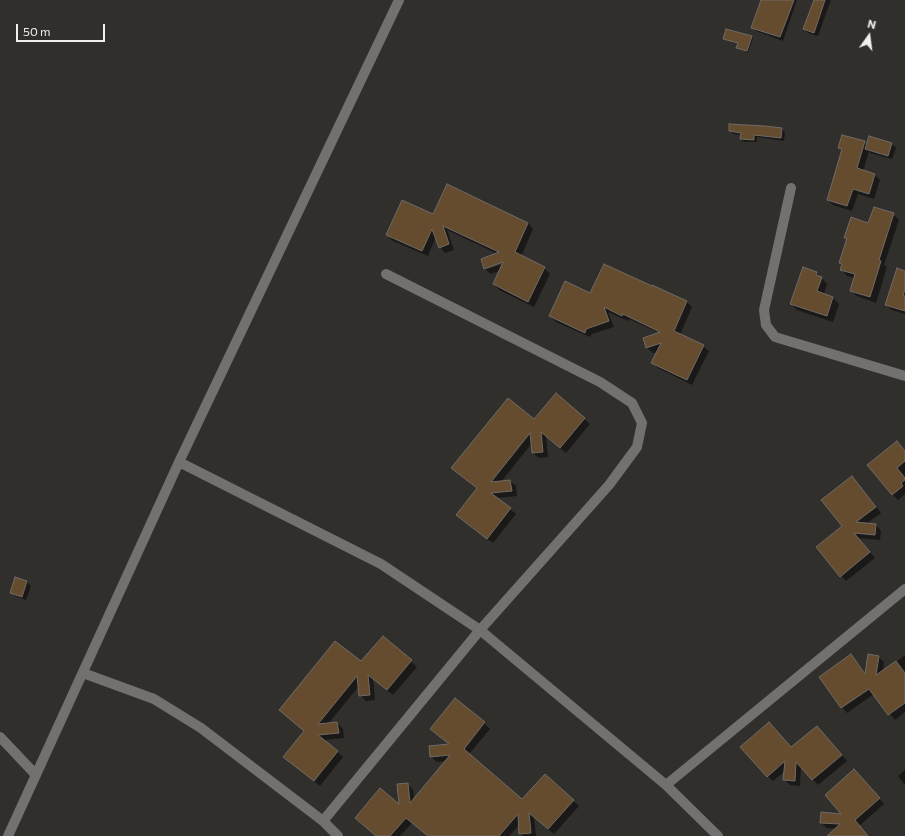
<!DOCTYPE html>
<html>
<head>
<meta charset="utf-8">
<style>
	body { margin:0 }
	#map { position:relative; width:905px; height:836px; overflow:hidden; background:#312f2c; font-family:Commissioner,sans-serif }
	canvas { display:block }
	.north { position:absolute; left:849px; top:16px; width:40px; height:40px; -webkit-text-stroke:3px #312f2c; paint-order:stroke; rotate:14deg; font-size:11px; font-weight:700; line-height:16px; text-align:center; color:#f1efee }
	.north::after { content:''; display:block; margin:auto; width:14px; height:18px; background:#f1efee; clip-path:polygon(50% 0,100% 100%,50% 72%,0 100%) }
	.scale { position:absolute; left:16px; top:24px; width:89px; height:18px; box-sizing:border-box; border:2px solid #f1efee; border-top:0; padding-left:5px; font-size:12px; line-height:14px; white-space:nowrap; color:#f1efee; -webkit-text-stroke:3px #312f2c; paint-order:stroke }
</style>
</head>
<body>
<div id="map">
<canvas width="905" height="836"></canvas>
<div class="north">N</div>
<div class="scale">50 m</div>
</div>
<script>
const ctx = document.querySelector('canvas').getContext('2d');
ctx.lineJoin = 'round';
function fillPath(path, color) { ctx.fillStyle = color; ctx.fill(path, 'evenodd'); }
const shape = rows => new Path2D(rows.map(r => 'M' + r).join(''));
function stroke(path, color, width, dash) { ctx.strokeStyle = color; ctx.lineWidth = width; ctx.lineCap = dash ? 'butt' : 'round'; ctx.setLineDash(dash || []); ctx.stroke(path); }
const shadow = shape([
	[762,0,797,0,783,41,756,31,752,27],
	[816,0,831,0,818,36,808,33,804,29],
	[751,36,753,38,748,52,739,49,737,48,738,43,724,38],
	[782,129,785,132,784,141,757,137,757,142,744,142,741,139,742,135,733,134,730,131],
	[870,138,892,144,896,148,892,159,870,153,869,151,863,171,875,175,880,180,874,199,858,194,852,211,833,205,828,200,843,151,839,147,864,142,868,146],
	[447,186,528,223,533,229,521,257,544,268,550,274,534,307,499,290,494,284,500,271,491,274,485,269,482,259,498,254,447,230,454,250,445,253,440,247,436,237,428,256,393,241,387,235,433,215],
	[508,260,509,262,487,269,487,267],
	[893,214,899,220,884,265,887,267,876,303,857,296,851,291,855,278,847,276,842,270,843,266,840,263,848,239,846,237,869,224],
	[905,272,905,314,892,310,886,305],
	[817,273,827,284,824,294,833,298,839,304,833,322,797,310,791,304],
	[653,286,687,302,692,307,680,335,703,346,709,351,692,385,658,368,652,362,658,352,653,353,647,348,644,339,659,333,629,319,628,321,608,312,614,327,592,334,590,337,556,322,550,316,591,294,652,288],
	[556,395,590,424,566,453,546,436,548,457,539,458,533,453,532,443,501,482,510,481,516,486,517,496,496,498,516,514,493,543,463,520,478,489,458,473,534,420],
	[897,442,905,451,905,494,898,500,892,494],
	[857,483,881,513,866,524,876,525,881,531,880,540,858,538,875,558,846,581,841,576,843,526],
	[16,578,27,582,31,586,26,600,15,596,11,592],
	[383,637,417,667,393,695,373,679,375,700,366,701,360,695,359,686,328,724,337,723,343,729,344,738,324,740,343,757,320,786,285,757,305,732,280,710,361,663],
	[850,655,866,675,878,657,884,662,883,672,905,655,905,712,895,720,874,694,847,713,842,707],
	[484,723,490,729,469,754,522,801,573,801,579,806,554,834,534,817,536,836,523,836,520,833,520,824,509,836,428,836,412,823,400,836,376,836,356,818,400,806,408,784,413,790,414,799,446,761,437,762,431,757,450,745,437,734],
	[822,732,847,761,818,785,801,766,800,786,790,785,785,780,785,771,773,781,767,776,792,748],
	[905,770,905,785,898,776],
	[860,776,884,804,859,826,868,836,828,836,837,829,827,828,821,823,843,815]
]);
const building = shape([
	[761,0,794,0,780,37,751,28,761,0],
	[814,0,825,0,814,33,803,29,814,0],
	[726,29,752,36,747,51,736,48,738,43,723,39,726,29],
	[729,124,765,126,782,128,781,138,754,135,754,140,740,139,741,133,729,131,729,124],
	[842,135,865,141,857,168,875,174,869,194,853,189,847,206,827,200,842,149,838,148,842,135],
	[869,136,892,143,888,156,865,149,869,136],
	[447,184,528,223,515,252,545,267,528,302,493,284,503,262,484,269,481,259,499,252,443,226,449,244,439,248,432,229,422,251,386,235,402,200,433,214,447,184],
	[874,207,894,213,879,260,881,261,870,297,850,291,855,274,840,270,842,264,839,263,847,238,844,238,851,217,868,223,874,207],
	[604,264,652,286,652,285,687,301,674,331,704,345,687,380,651,363,661,343,646,348,643,338,660,332,623,314,622,316,604,307,609,321,586,329,585,333,549,316,565,281,590,293,604,264],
	[803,267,817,272,816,275,822,277,817,291,833,297,827,316,790,304,803,267],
	[897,268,905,271,905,289,903,296,905,296,905,311,885,305,897,268],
	[556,393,585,418,560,448,541,432,543,452,532,453,530,433,491,482,510,480,512,491,491,493,511,508,487,539,456,515,477,488,451,468,508,398,534,419,556,393],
	[897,441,905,451,905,461,897,468,905,478,905,480,901,483,903,486,892,495,867,465,897,441],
	[852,476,876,507,856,522,876,524,875,535,854,533,870,552,840,577,816,547,842,526,821,500,852,476],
	[15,577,27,581,22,597,10,593,15,577],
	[383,636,412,660,387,690,368,675,370,695,359,696,357,676,318,724,337,722,339,733,318,735,338,751,314,781,283,757,304,731,279,710,335,641,361,661,383,636],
	[851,654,865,674,868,654,879,656,876,675,896,661,905,673,905,703,888,715,869,689,841,708,819,677,851,654],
	[455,698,485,722,464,749,522,799,545,774,574,800,548,829,529,813,531,833,519,834,518,814,499,836,428,836,406,818,390,836,376,836,355,818,380,788,399,804,397,784,408,783,410,803,450,755,430,757,429,746,449,744,430,729,455,698],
	[769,722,791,747,817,726,842,755,812,780,796,762,795,781,783,780,785,761,767,777,740,747,769,722],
	[854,769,880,798,855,820,868,836,827,836,840,824,820,823,821,812,841,814,825,795,854,769]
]);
const street = shape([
	[791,188,764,310,766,325,775,337,905,376],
	[179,462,381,564,480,630,666,785],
	[83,673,154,699,201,728,323,821,338,836],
	[0,737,36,775],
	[323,821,480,630,609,485,637,447,642,423,632,403,600,382,386,274],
	[8,836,179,462,399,0],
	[718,836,666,785,905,589]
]);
fillPath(shadow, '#0007');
fillPath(building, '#664c2f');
stroke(building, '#6e6b68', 1);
stroke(street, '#737170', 10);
</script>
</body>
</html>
